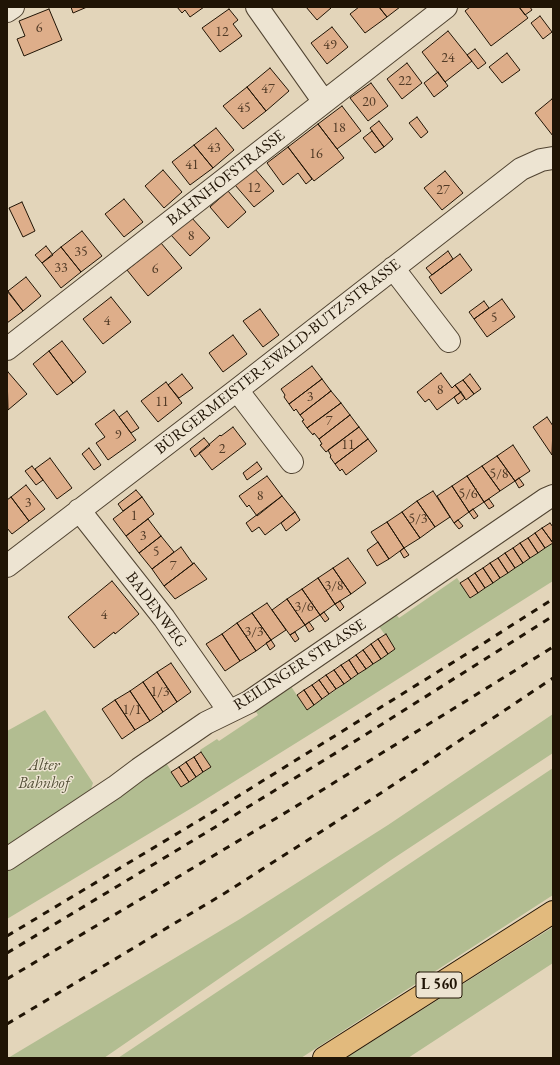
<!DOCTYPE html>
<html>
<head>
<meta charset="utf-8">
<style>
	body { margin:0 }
	#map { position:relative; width:560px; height:1065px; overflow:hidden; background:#e3d5ba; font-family:"EB Garamond",serif }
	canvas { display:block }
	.frame { position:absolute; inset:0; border:8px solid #201405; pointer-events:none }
</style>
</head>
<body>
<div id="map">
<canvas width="560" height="1065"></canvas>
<div class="frame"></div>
</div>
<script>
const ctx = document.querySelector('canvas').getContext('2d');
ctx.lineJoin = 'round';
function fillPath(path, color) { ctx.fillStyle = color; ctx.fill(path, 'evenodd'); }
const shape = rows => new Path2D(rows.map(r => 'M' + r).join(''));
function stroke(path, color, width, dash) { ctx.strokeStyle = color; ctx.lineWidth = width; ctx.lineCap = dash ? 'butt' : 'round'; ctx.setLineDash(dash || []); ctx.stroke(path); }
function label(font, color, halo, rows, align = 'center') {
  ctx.font = font + ' "EB Garamond",serif'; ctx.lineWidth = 3; ctx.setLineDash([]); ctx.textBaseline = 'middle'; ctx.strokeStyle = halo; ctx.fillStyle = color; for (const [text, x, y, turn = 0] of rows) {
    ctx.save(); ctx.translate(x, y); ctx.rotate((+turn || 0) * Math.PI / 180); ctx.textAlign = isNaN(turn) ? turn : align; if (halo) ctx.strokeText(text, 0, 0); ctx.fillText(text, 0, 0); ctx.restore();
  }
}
const green = shape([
	[553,542,553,581,349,710,195,806,7,919,7,869,165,761,181,787,211,767,200,750,217,739,219,741,258,715,255,710,290,685,307,710,395,649,378,625,395,613,399,618,457,578,471,598],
	[45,710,93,783,91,789,7,847,7,731],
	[553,714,553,753,391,860,104,1058,8,1058,240,919,388,825],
	[553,768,553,895,301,1058,118,1058],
	[553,927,553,963,408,1058,346,1058]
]);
const building = shape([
	[71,7,87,7,73,13,71,7],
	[177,7,204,7,190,17,185,10,182,13,177,7],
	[306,7,330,7,331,8,317,20,306,7],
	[359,7,379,7,387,17,365,33,350,14,359,7],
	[379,7,400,7,387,17,379,7],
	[470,7,519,7,528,18,491,46,465,11,470,7],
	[519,7,530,7,532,10,525,15,519,7],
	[49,9,62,40,24,56,17,39,25,36,19,21,49,9],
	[229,9,238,20,233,24,242,36,220,52,202,28,229,9],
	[540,16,552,32,543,39,531,23,540,16],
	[332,27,348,47,327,64,311,43,332,27],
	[448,31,472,61,445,82,422,52,448,31],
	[475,49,486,63,478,69,467,55,475,49],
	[507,53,520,70,502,83,489,67,507,53],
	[407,63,422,83,402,99,387,79,407,63],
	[270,68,289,91,266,111,247,87,270,68],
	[438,72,448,86,434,97,424,83,438,72],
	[371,83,388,106,368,121,350,98,371,83],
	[247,87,266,111,243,129,223,106,247,87],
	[552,99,553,100,553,136,535,113,552,99],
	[342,106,361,131,337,149,318,124,342,106],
	[417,117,428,132,421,138,409,123,417,117],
	[379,121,393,139,384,147,370,128,379,121],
	[318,124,344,158,314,181,288,147,318,124],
	[216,128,234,150,213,168,194,145,216,128],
	[372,131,384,147,375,153,363,138,372,131],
	[194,145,213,168,190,185,172,162,194,145],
	[288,147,312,179,306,184,298,173,283,185,267,163,288,147],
	[255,169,274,191,254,207,235,185,255,169],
	[163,170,182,192,164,208,145,186,163,170],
	[445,171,463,193,442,210,424,188,445,171],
	[228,191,246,212,228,228,210,207,228,191],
	[124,199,143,222,124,237,105,214,124,199],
	[22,202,35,231,23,237,9,208,22,202],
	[191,217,210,238,190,256,171,235,191,217],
	[82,231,102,256,81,272,61,247,82,231],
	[161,243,182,268,148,296,127,270,161,243],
	[46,246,53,255,42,263,35,255,46,246],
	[61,247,81,272,61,288,42,263,61,247],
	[448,251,453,259,432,275,426,268,448,251],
	[460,254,472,270,441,294,429,277,460,254],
	[26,277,41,296,23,311,8,291,26,277],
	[7,291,23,311,7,323,7,291],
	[111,297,131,322,103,344,83,319,111,297],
	[502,299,515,317,487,337,474,319,502,299],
	[484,301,489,308,474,319,469,312,484,301],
	[260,309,279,335,263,347,243,321,260,309],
	[233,335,247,354,223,372,209,353,233,335],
	[62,341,86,372,73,383,49,351,62,341],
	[49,351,73,383,57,395,33,364,49,351],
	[312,366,322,379,289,404,284,397,285,395,281,389,312,366],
	[8,372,27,394,8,410,7,373,8,372],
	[441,373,452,388,455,385,461,392,437,410,429,399,425,402,417,392,441,373],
	[182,374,193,388,179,398,168,385,182,374],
	[470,374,481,389,474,394,463,380,470,374],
	[322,379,331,391,300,415,296,409,294,411,289,404,322,379],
	[463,380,474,394,466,400,455,385,463,380],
	[166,382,182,403,158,422,141,401,166,382],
	[331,391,341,403,307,428,302,421,304,420,300,415,331,391],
	[461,392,465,398,458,404,454,397,461,392],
	[341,403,350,415,319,439,314,433,313,435,307,428,341,403],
	[114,410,136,440,108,460,96,443,105,437,95,424,114,410],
	[127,411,139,428,131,433,119,417,127,411],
	[350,415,359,427,326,452,320,445,322,444,319,439,350,415],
	[547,417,553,426,552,455,533,427,547,417],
	[233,427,246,444,212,470,199,453,220,435,221,436,233,427],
	[359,427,368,439,335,464,330,457,331,456,328,450,359,427],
	[204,438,210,445,195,457,190,449,204,438],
	[368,439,377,451,346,475,342,469,340,471,335,464,368,439],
	[513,445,530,471,515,481,497,456,513,445],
	[89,448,101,465,94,470,82,454,89,448],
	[497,456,515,481,500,491,482,466,497,456],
	[50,458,72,488,57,499,35,469,50,458],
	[257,462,262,469,247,480,243,473,257,462],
	[32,466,43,480,36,485,25,471,32,466],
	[482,466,500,491,484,502,467,476,482,466],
	[267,476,282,496,257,516,249,505,247,507,239,496,267,476],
	[467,476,484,502,469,512,452,486,467,476],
	[519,478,524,485,519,488,515,481,519,478],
	[26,485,45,509,29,521,11,497,26,485],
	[452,486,469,512,454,523,437,496,452,486],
	[136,490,142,497,123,511,118,504,136,490],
	[433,491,450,517,435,527,417,501,433,491],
	[282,496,295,512,265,535,259,527,252,532,246,523,282,496],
	[11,497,29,521,12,534,7,528,7,500,11,497],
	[142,497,154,514,126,536,113,519,142,497],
	[489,499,494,506,489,509,484,502,489,499],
	[417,501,435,527,420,538,402,512,417,501],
	[473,509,478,516,474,519,469,512,473,509],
	[295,512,300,520,286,531,281,523,295,512],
	[402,512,420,538,404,548,387,522,402,512],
	[148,519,161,536,139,553,126,536,148,519],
	[458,520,463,526,459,529,454,523,458,520],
	[387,522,404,548,389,559,371,532,387,522],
	[550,523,553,527,553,543,542,528,550,523],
	[542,528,553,543,545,548,535,533,542,528],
	[535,533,545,548,538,553,528,538,535,533],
	[161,536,174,552,152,569,139,553,161,536],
	[528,538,538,553,530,558,520,543,528,538],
	[378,542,389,559,377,566,367,550,378,542],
	[520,543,530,558,523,563,513,548,520,543],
	[181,547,193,564,164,586,152,569,181,547],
	[404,548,409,555,404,558,400,551,404,548],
	[513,548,523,563,515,568,505,553,513,548],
	[505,553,515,568,508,573,498,558,505,553],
	[348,558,366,583,351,594,333,568,348,558],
	[498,558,508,573,500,578,490,563,498,558],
	[194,563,207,579,175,599,164,586,194,563],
	[490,563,500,578,493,583,483,568,490,563],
	[333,568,351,594,335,604,318,578,333,568],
	[483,568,493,583,485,588,475,573,483,568],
	[475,573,485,588,478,593,468,578,475,573],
	[318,578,335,604,320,615,302,589,318,578],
	[468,578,478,593,470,598,460,583,468,578],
	[112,581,139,614,115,634,114,632,94,648,68,617,112,581],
	[302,589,320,615,305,625,287,599,302,589],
	[287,599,305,625,290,635,272,610,287,599],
	[340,601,344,607,340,611,335,604,340,601],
	[267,603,286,630,271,640,252,613,267,603],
	[324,612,329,619,325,622,320,615,324,612],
	[252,613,271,640,256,651,237,623,252,613],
	[309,622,314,629,309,632,305,625,309,622],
	[237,623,256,651,240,661,222,634,237,623],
	[295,632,299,639,295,642,290,635,295,632],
	[222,634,240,661,225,671,206,644,222,634],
	[386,634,395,649,388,654,378,639,386,634],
	[378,639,388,654,381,659,371,644,378,639],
	[271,640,275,646,270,650,266,643,271,640],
	[371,644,381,659,373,664,363,650,371,644],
	[363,650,373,664,366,669,356,655,363,650],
	[356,655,366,669,358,674,349,660,356,655],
	[349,660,358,674,351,679,341,665,349,660],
	[171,663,191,692,177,702,157,672,171,663],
	[341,665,351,679,344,684,334,670,341,665],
	[334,670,344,684,336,689,326,675,334,670],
	[157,672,177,702,163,712,143,682,157,672],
	[326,675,336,689,329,694,319,680,326,675],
	[319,680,329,694,322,699,312,685,319,680],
	[143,682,163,712,150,721,130,691,143,682],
	[312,685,322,699,314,705,304,690,312,685],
	[304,690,314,705,307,710,297,695,304,690],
	[130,691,150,721,135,730,115,700,130,691],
	[115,700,135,730,122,739,102,709,115,700],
	[201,752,211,767,203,772,194,757,201,752],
	[194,757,203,772,196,777,186,762,194,757],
	[186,762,196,777,189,782,179,767,186,762],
	[179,767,189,782,181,787,171,772,179,767]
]);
const minor = shape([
	[257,7,324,102],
	[7,11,13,7],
	[393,268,449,341],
	[7,349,446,7],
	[237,390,292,462],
	[79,510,164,618,229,711],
	[7,566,237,390,521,169,541,160,553,158],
	[7,859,115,787,139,769,206,723,249,702,546,499,553,496]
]);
const major = shape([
	[324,1058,553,912]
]);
const rail = shape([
	[7,936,203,818,484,643,553,599],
	[7,953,212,829,365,735,553,616],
	[7,979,290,810,553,647],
	[7,1024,225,893,372,799,553,678]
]);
const numberNames = [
	["6",39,28],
	["12",222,32],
	["49",330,45],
	["24",448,58],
	["22",405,81],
	["47",268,89],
	["20",369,102],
	["45",244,108],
	["18",339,128],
	["43",214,148],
	["16",316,154],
	["41",192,165],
	["12",254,188],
	["27",443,190],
	["8",191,236],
	["35",81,252],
	["33",61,268],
	["6",155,269],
	["5",494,318],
	["4",107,321],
	["8",440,390],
	["3",310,397],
	["11",162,402],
	["7",329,421],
	["9",118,435],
	["11",348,445],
	["2",222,449],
	["5/8",499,474],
	["5/6",468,494],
	["8",260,496],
	["3",28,503],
	["1",134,516],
	["5/3",418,519],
	["3",143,536],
	["5",156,552],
	["7",173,566],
	["3/8",334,586],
	["3/6",304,607],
	["4",104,615],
	["3/3",254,632],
	["1/3",160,692],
	["1/1",132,710]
];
const shields = [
	[439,985,46]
];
const shieldNames = [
	["L 560",439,985]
];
const streetNames = [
	["BAHNHOFSTRASSE",226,178,-38],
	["BÜRGERMEISTER-EWALD-BUTZ-STRASSE",278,357,-38],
	["BADENWEG",156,610,53],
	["REILINGER STRASSE",300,665,-33]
];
const parkNames = [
	["Alter",44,766],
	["Bahnhof",44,784]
];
fillPath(green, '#b2bd91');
fillPath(building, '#deae8a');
stroke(building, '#201405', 1);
stroke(minor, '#514432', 24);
stroke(major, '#201405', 24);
stroke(minor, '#ede4d2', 22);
stroke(major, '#e2ba7d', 22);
stroke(rail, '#201405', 3, [7, 7]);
label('14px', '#503a26', null, numberNames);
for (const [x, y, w] of shields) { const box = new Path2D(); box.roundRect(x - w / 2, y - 13, w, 26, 3); ctx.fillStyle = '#ede4d2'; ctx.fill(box); stroke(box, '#201405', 1); }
label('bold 15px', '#201405', null, shieldNames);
label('16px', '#201405', '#ede4d2', streetNames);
label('italic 16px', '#534f36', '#ede4d2', parkNames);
</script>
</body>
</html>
